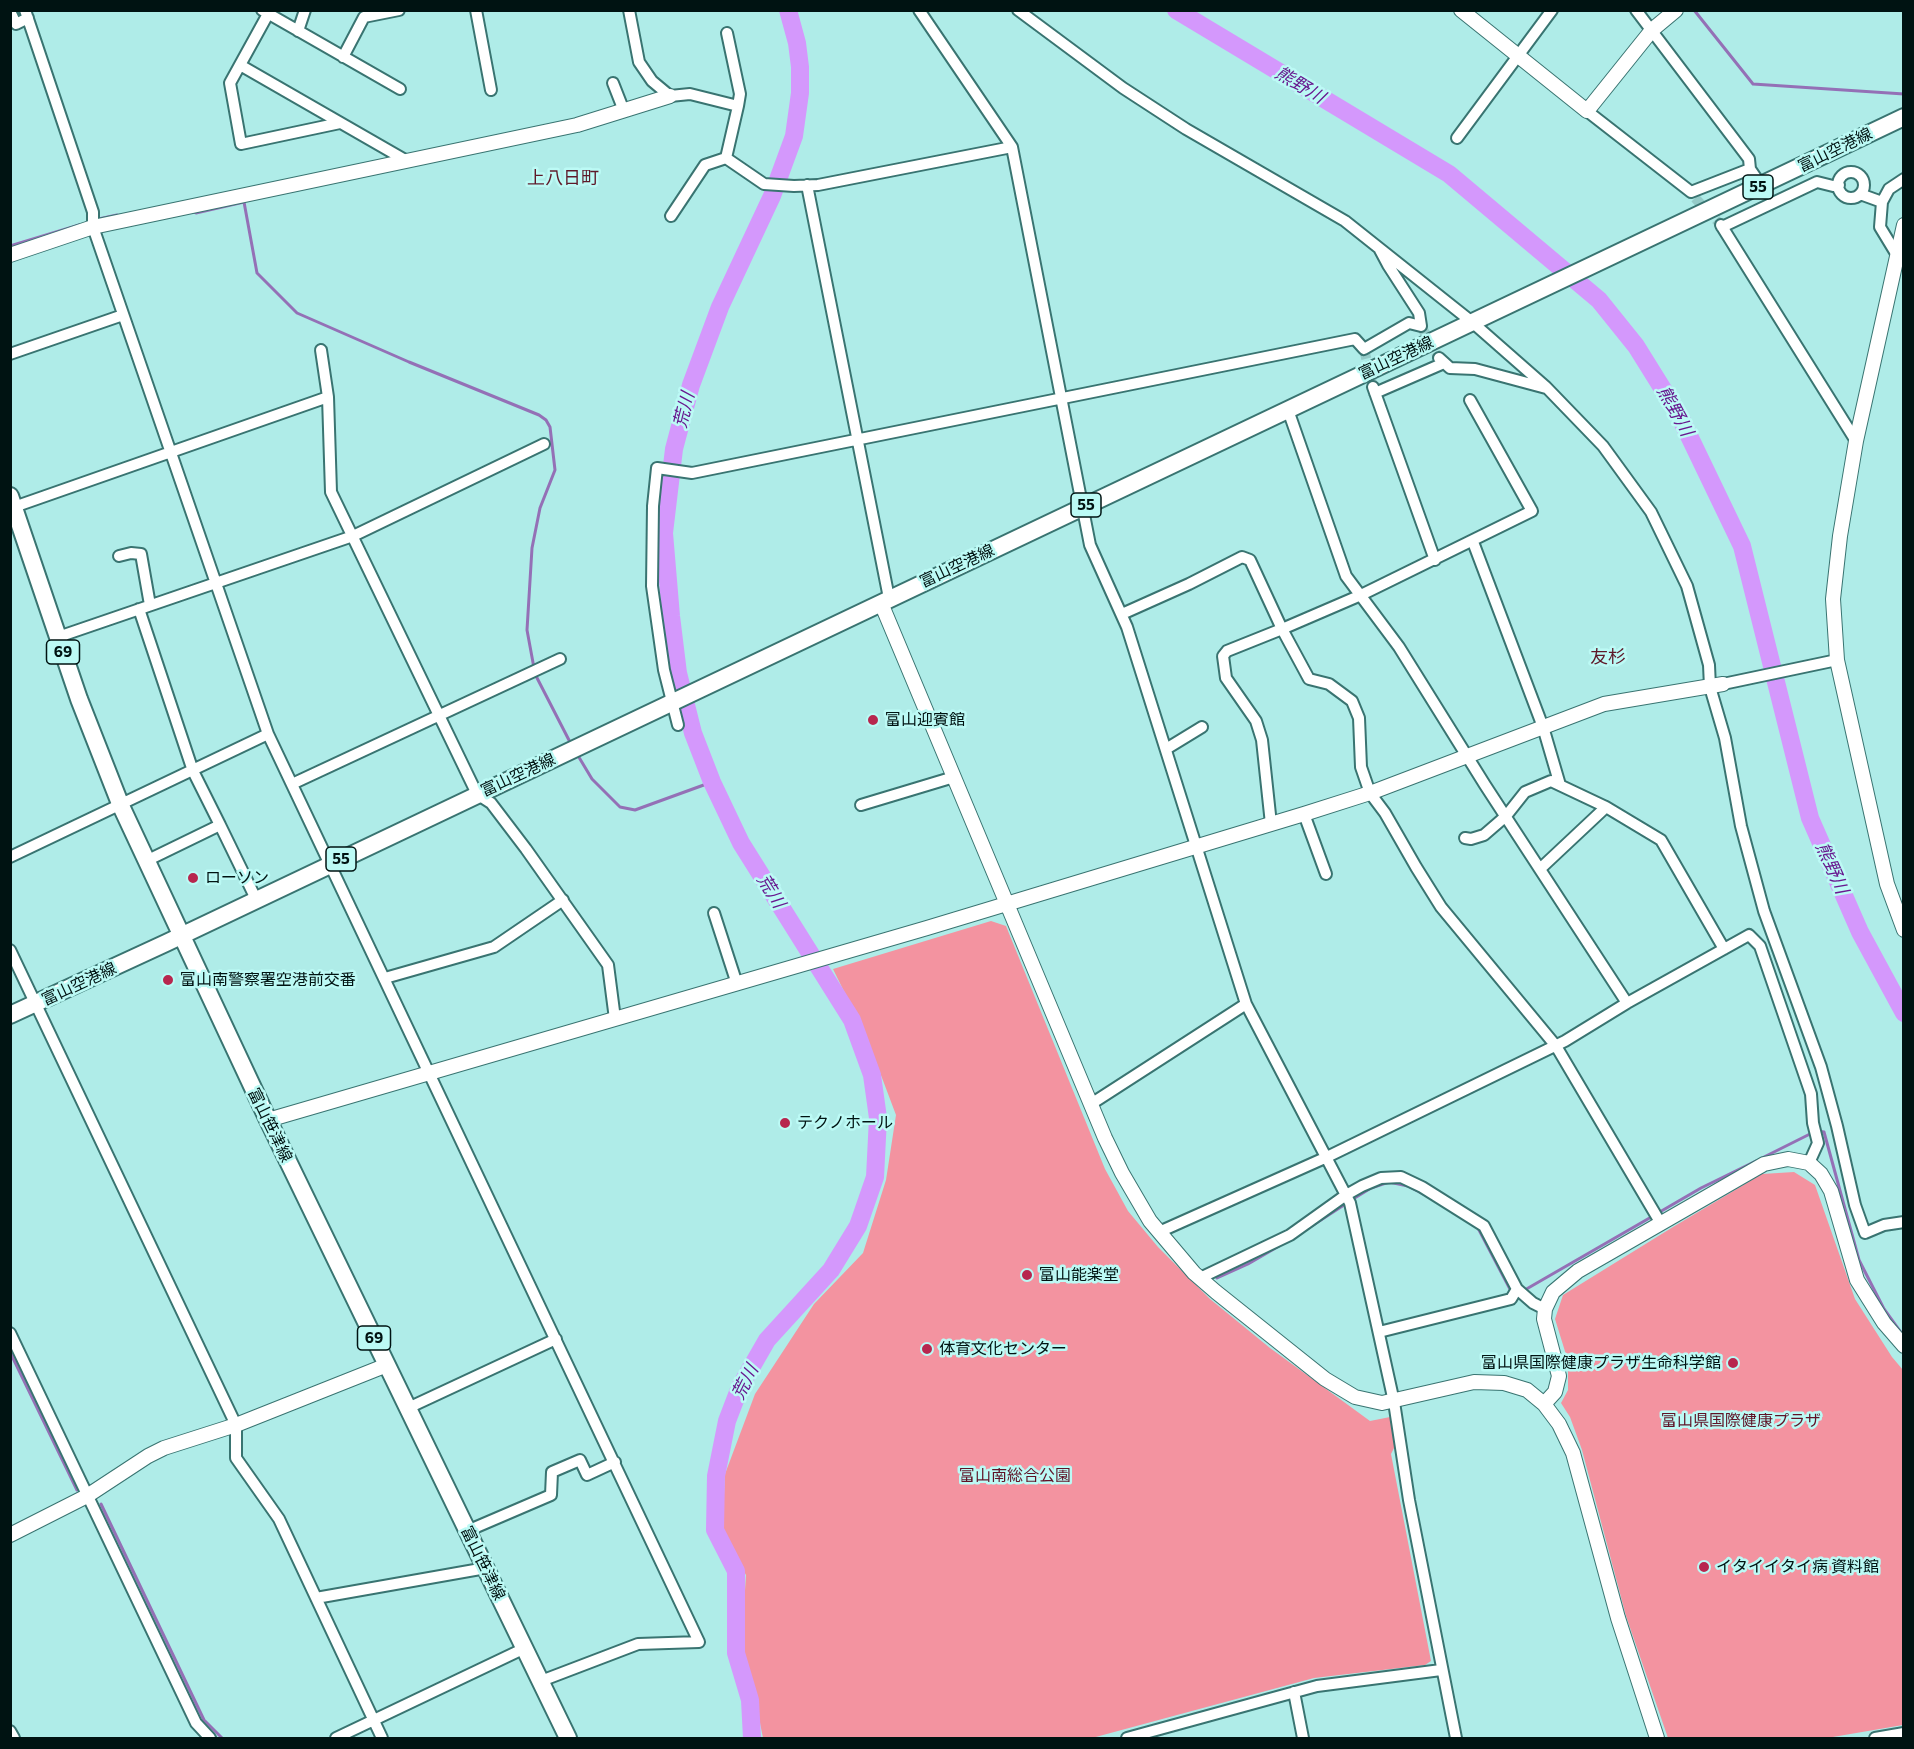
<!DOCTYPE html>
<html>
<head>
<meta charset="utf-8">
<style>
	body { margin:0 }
	#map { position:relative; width:1914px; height:1749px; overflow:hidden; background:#afece8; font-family:Commissioner,sans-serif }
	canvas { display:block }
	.frame { position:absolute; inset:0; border:12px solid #001312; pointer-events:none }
</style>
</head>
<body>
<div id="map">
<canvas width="1914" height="1749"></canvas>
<div class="frame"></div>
</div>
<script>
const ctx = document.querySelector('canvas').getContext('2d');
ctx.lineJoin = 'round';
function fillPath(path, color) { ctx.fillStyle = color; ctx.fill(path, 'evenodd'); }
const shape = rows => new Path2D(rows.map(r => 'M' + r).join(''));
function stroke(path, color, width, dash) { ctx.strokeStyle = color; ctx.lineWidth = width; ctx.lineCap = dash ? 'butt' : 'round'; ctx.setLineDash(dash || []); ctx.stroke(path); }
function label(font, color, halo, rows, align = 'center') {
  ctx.font = font + ' Commissioner,"Noto Sans JP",sans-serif'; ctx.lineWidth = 5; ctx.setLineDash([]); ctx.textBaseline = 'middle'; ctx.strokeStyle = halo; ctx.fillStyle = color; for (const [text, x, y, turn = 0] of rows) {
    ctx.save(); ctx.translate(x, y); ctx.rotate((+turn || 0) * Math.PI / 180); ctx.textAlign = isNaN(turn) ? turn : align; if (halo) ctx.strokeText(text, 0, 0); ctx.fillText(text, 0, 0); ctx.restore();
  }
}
const green = shape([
	[991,921,1006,926,1105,1169,1128,1211,1158,1247,1210,1299,1270,1348,1370,1421,1390,1417,1396,1444,1391,1454,1431,1661,1425,1665,1314,1678,1092,1738,763,1738,759,1718,741,1653,746,1575,722,1534,725,1474,755,1394,814,1304,863,1253,886,1180,896,1115,867,1038,833,969],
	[1794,1172,1815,1185,1855,1299,1892,1357,1903,1370,1903,1725,1827,1738,1668,1738,1626,1616,1582,1450,1570,1417,1561,1403,1568,1390,1568,1361,1555,1319,1563,1295,1673,1227,1762,1174]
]);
const stream = shape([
	[1694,10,1753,84,1904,94],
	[192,211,196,213,244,202,257,273,297,313,409,362,539,415,546,420,550,427,555,470,540,508,532,548,527,630,534,668],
	[94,220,117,215],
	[10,246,79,225],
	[535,674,572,746],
	[577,754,592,779,620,807,635,810,712,782],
	[1818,1131,1824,1132,1859,1260,1884,1309,1902,1334],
	[1762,1158,1812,1133],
	[1353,1199,1371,1188,1389,1182,1408,1186,1429,1197],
	[1658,1213,1701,1188,1756,1161],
	[1478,1228,1511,1291,1514,1291],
	[1307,1229,1347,1203],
	[1217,1278,1248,1264,1279,1246],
	[1523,1291,1653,1216],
	[10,1352,77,1490],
	[101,1504,204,1720,222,1738]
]);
const river = shape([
	[1176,10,1449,174,1599,300,1636,346,1679,415,1742,546,1810,818,1860,932,1904,1013],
	[752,1738,750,1700,736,1653,736,1571,715,1530,716,1476,727,1421,740,1387,767,1340,831,1270,858,1226,875,1177,878,1118,872,1075,852,1020,741,843,712,782,693,733,678,673,671,616,664,533,674,449,691,385,720,307,772,196,794,136,800,93,800,67,797,43,788,10]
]);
const minorTunnel = shape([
	[1695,198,1721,225],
	[1421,326,1439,358],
	[1364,349,1373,387]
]);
const minor = shape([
	[25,10,93,212,93,227,268,734,699,1642,638,1644,541,1681],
	[262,10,400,89],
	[476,10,491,90],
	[629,10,639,62,652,81,670,96,690,94,738,106,726,158],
	[919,10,1012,147,1090,545,1127,627,1246,1004,1350,1203,1394,1402,1409,1500,1456,1738],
	[1018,10,1123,88,1186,129,1345,221,1472,322,1546,387,1603,446,1651,512,1687,586,1709,665,1710,687,1725,738,1741,826,1764,911,1821,1067,1837,1126,1855,1205,1865,1233,1884,1225,1904,1222],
	[1636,10,1749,159,1750,169],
	[10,11,16,24,28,18],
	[268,14,230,83,241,144,340,123],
	[298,31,305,10],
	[727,33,740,94,738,106],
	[343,57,364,17,399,10],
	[240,65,407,161],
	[613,83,624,111],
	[1587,111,1691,192,1750,169,1761,185],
	[1457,138,1552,10],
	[726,158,764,184,794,186,818,185,1012,147],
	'1838 185a13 13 0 1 1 26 0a13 13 0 1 1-26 0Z',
	[807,185,889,598],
	[1860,194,1882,202],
	[671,216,705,165,726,158],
	[1721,225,1856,441],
	[1722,227,1817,182,1833,186,1839,185],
	[1897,255,1880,227,1882,202,1889,189,1904,179],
	[321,350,328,397],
	[10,354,123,315],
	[1439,358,1450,368,1475,369,1546,388],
	[1373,387,1435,560],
	[1375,393,1444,363],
	[1288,410,1346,576,1399,647,1485,785,1627,1003],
	[14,507,328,397,331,492,477,794,491,803,526,849,608,965,615,1019],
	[1473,542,1543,727,1560,785],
	[119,556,131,553,141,554,150,605],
	[139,609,193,771,220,825],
	[1122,614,1189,584,1242,557,1250,560,1282,629,1361,595,1532,511,1470,400],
	[58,637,353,536,544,444],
	[1723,684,1837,660],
	[678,725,664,670,652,586,653,506,657,468,692,473,1355,339,1364,349,1409,323,1421,326,1419,313,1388,265,1380,250],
	[1166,749,1202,727],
	[292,784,560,659],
	[861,805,954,777],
	[1304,814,1326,874],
	[1271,824,1262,740,1256,721,1226,678,1223,656,1227,651,1282,629,1309,679,1329,684,1352,701,1359,718,1361,767,1370,793,1385,813,1416,867,1441,907,1556,1046,1660,1222],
	[1465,838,1471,839,1484,835,1506,816,1525,792,1551,781,1606,807],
	[10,857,268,734],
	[146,861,220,825,256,899],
	[1541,868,1606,807,1661,840,1724,949],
	[714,913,737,984],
	[10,950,236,1425,236,1458,279,1519,382,1738],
	[385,978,494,947,563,900],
	[1091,1104,1246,1004],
	[1159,1232,1327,1157,1565,1041,1627,1003,1749,935,1760,946,1811,1094,1813,1123,1818,1143,1809,1163],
	[1200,1278,1290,1235,1346,1195,1362,1186,1381,1178,1401,1177,1422,1187,1484,1226,1517,1289],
	[1379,1332,1511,1299,1517,1289,1533,1303,1545,1309],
	[10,1333,196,1723,210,1738],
	[408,1408,556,1339],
	[467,1531,551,1495,552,1472,580,1460,587,1475,615,1462],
	[316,1598,486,1568],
	[1294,1692,1303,1738],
	[10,1731,14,1738],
	[336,1738,525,1648],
	[1127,1738,1317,1686,1441,1670],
	[1875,1738,1904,1733]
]);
const tertiary = shape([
	[1461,10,1587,111,1652,30,1676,10],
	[1904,225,1856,441,1840,536,1833,599,1837,660,1887,884,1904,930],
	[10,255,93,227,577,125,670,96],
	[881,603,1105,1138,1122,1173,1150,1221,1194,1273,1216,1292,1325,1379,1355,1397,1382,1403,1474,1382,1504,1383,1527,1390,1544,1404,1559,1424,1573,1453,1618,1618,1657,1738],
	[268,1120,927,928,1304,814,1370,793,1604,704,1723,684],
	[1544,1404,1555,1392,1559,1376,1544,1319,1545,1309,1553,1292,1578,1271,1764,1164,1788,1159,1809,1163,1821,1174,1831,1191,1857,1280,1884,1323,1904,1346],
	[10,1535,87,1496,148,1456,164,1448,236,1425,387,1365]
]);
const primary = shape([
	[10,496,79,699,121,806,268,1120,568,1738],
	[10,1015,166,943,1904,117]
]);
const markers = [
	[873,720,6,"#b7264e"],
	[193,878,6,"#b7264e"],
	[168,980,6,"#b7264e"],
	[785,1123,6,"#b7264e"],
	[1027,1275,6,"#b7264e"],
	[927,1349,6,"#b7264e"],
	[1733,1363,6,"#b7264e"],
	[1704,1567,6,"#b7264e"]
];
const shields = [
	[1758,187,30],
	[1086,505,30],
	[63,652,33],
	[341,859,30],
	[374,1338,33]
];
const shieldNames = [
	["55",1758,187],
	["55",1086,505],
	["69",63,652],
	["55",341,859],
	["69",374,1338]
];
const streetNames = [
	["富山空港線",1835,150,-26],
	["富山空港線",1396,358,-25],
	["富山空港線",957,566,-25],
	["富山空港線",518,775,-25],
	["富山空港線",79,984,-25],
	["富山笹津線",270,1125,64],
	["富山笹津線",483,1563,64]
];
const poiNames = [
	["富山迎賓館",885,720],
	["ローソン",205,878],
	["富山南警察署空港前交番",180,980],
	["テクノホール",797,1123],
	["富山能楽堂",1039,1275],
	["体育文化センター",939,1349],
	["富山県国際健康プラザ生命科学館",1721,1363,"right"],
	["イタイイタイ病 資料館",1716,1567]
];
const parkNames = [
	["富山県国際健康プラザ",1741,1421],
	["富山南総合公園",1015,1476]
];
const waterNames = [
	["熊野川",1300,85,31],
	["荒川",684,410,-76],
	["熊野川",1675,411,61],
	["熊野川",1832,868,66],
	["荒川",771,891,58],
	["荒川",745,1382,-63]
];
const neighbourhoodNames = [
	["上八日町",563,178],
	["友杉",1608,657]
];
fillPath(green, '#f393a0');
stroke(stream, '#9470b6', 3);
stroke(river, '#d498fc', 18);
stroke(minorTunnel, '#95cbc8', 10, [10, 5]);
stroke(minor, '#397471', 14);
stroke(tertiary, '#397471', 16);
stroke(primary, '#397471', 20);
stroke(minor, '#fff', 10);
stroke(tertiary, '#fff', 14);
stroke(primary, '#fff', 16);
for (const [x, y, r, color] of markers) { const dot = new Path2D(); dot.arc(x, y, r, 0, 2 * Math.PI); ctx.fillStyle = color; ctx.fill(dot); stroke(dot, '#bcfaf5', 2); }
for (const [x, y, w] of shields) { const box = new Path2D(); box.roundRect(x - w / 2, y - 12, w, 24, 4.5); ctx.fillStyle = '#bcfaf5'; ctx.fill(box); stroke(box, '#001312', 1.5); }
label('bold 15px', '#001312', null, shieldNames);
label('16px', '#001312', '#bcfaf5', streetNames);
label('16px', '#001312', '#bcfaf5', poiNames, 'left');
label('16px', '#5f1226', '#bcfaf5', parkNames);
label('italic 18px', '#68198f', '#bcfaf5', waterNames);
label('18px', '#5e1929', '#bcfaf5', neighbourhoodNames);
</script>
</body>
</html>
